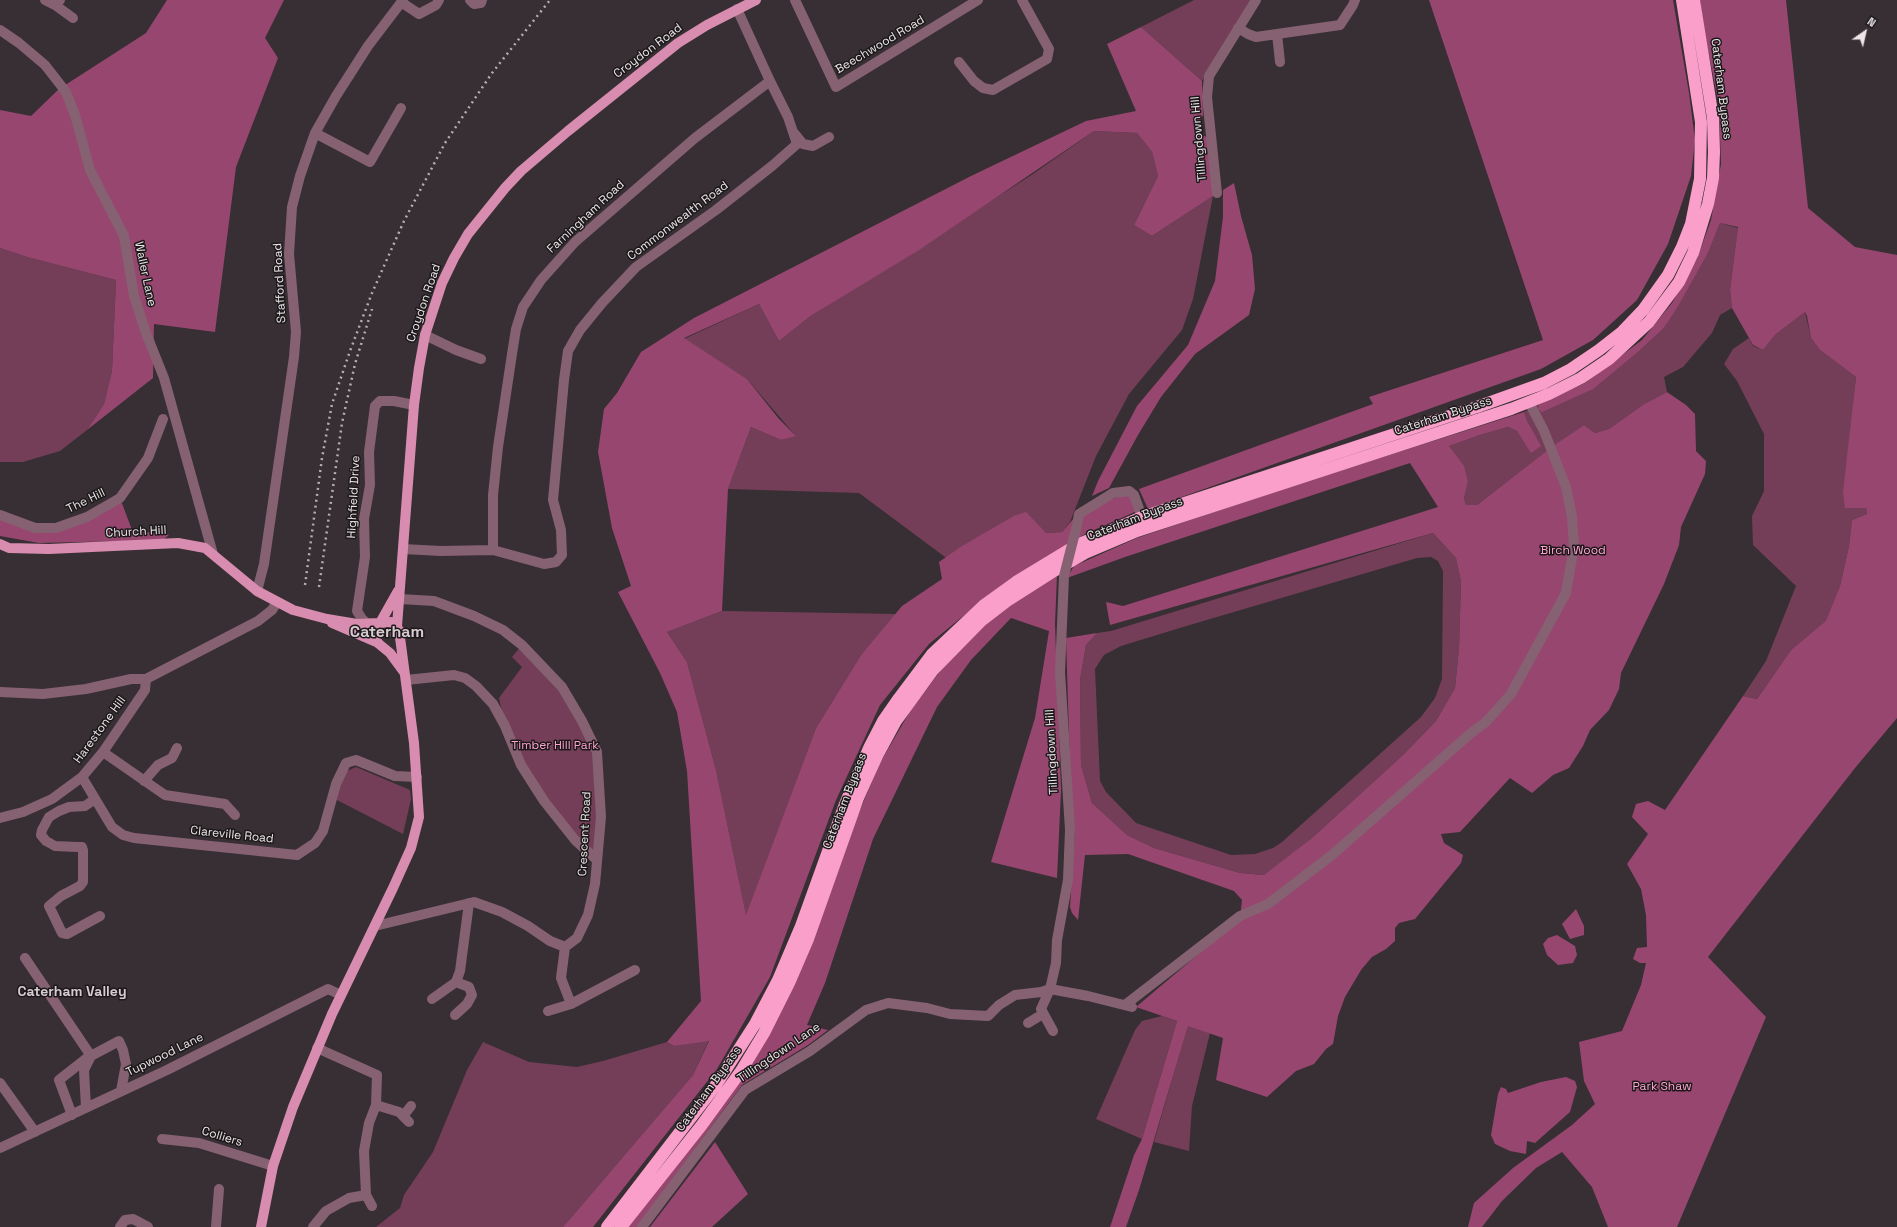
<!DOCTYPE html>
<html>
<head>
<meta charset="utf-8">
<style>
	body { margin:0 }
	#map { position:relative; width:1897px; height:1227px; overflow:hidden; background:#372f33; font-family:"Space Grotesk",sans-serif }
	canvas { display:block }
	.north { position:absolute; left:1845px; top:12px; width:40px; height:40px; -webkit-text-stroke:3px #1c181a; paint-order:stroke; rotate:34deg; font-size:11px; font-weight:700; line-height:16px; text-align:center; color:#ece6e8 }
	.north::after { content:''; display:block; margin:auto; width:14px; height:18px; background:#ece6e8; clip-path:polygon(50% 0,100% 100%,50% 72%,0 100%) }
</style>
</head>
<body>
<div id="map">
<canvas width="1897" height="1227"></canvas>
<div class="north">N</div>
</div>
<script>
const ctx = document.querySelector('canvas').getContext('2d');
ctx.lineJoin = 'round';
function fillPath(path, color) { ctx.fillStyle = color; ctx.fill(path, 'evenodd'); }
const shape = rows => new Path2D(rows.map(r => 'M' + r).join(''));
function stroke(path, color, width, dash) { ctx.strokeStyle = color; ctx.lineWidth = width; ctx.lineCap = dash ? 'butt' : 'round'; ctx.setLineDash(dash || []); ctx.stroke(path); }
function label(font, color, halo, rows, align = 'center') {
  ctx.font = font + ' "Space Grotesk",sans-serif'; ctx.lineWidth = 3; ctx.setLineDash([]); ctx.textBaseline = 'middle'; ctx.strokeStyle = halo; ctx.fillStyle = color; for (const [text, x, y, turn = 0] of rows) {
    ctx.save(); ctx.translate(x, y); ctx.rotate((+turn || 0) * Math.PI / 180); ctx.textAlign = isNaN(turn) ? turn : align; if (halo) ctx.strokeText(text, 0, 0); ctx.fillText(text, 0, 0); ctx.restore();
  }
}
const green = shape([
	[1194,0,1251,0,1202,81,1141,27],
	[1094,131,1137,133,1152,152,1158,176,1134,225,1152,236,1213,196,1193,299,1182,330,1129,394,1096,456,1070,522,1062,532,1046,533,949,560,859,493,728,489,751,427,781,440,795,435,747,379,684,339,759,304,779,341,812,315,1033,174],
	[1720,223,1738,228,1730,290,1732,308,1720,315,1712,333,1683,367,1664,377,1667,392,1644,404,1609,429,1595,433,1584,425,1554,445,1477,505,1466,505,1464,498,1468,482,1449,446,1483,434,1508,427,1517,431,1532,453,1528,423,1524,412,1539,404,1592,389,1638,352,1664,328,1708,253],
	[0,248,27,257,116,280,112,371,104,404,87,430,60,451,23,462,0,462],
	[1805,312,1811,338,1820,350,1856,377,1850,434,1867,514,1852,520,1849,546,1840,586,1827,621,1791,650,1757,699,1743,696,1766,661,1796,586,1753,545,1752,516,1764,491,1764,434,1737,381,1724,364,1733,349,1749,338,1753,346,1763,350,1776,334],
	[1433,533,1456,558,1461,582,1459,648,1455,688,1436,721,1403,755,1312,838,1280,864,1264,875,1240,873,1154,848,1127,835,1092,803,1081,765,1080,680,1086,645,1097,633,1111,631],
	[1431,557,1438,561,1443,571,1442,679,1435,698,1421,717,1282,842,1273,848,1255,854,1231,855,1136,823,1106,792,1100,781,1095,669,1104,655,1121,646,1183,627,1417,558],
	[722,611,896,614,861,655,816,728,746,916,716,770,687,662,667,632],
	'382 633a5 5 0 1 1 10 0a5 5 0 1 1-10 0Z',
	[522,645,562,687,597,752,597,860,551,804,525,765,502,712,499,698,522,667,512,657],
	[356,767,410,790,411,799,403,834,335,799,345,772],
	[1162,1016,1177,1021,1142,1139,1096,1119,1135,1030,1142,1021],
	[1188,1025,1210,1033,1192,1106,1189,1151,1154,1142],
	[709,1040,693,1075,563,1227,376,1227,400,1208,404,1195,433,1152,467,1070,483,1042,529,1062,577,1067,603,1061,667,1042,674,1046]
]);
const forest = shape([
	[167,0,284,0,265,38,278,58,236,167,215,332,154,324,153,378,87,430,104,404,112,371,116,280,27,257,0,248,0,110,31,116,59,89,146,33],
	[1429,0,1673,0,1689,93,1695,140,1691,176,1668,244,1637,300,1593,340,1541,369,1148,509,1139,489,1373,404,1369,397,1543,340],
	[1700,0,1786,0,1808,208,1855,247,1897,255,1897,718,1855,768,1708,957,1766,1017,1677,1227,1608,1227,1592,1187,1562,1152,1536,1168,1502,1201,1482,1227,1468,1227,1474,1203,1513,1168,1572,1125,1595,1104,1584,1081,1579,1042,1622,1031,1641,985,1646,963,1640,963,1633,959,1637,948,1647,947,1646,915,1641,889,1627,864,1648,834,1632,817,1636,804,1648,801,1665,810,1743,696,1757,699,1791,650,1826,621,1840,586,1849,546,1852,520,1867,514,1866,508,1845,508,1843,492,1856,377,1820,350,1811,338,1807,316,1805,312,1776,334,1763,350,1753,345,1732,308,1730,290,1738,227,1720,223,1708,253,1678,306,1664,328,1638,352,1593,389,1542,412,1538,409,1539,404,1585,383,1642,340,1672,303,1697,259,1711,220,1721,164,1719,106,1704,29],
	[1141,27,1202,81,1203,115,1198,125,1201,135,1207,137,1214,170,1213,196,1152,236,1134,225,1158,176,1152,152,1137,133,1094,131,919,250,812,315,779,341,759,304,684,338,747,379,779,419,796,436,781,440,751,427,728,489,722,611,667,632,687,662,716,770,746,915,816,728,861,655,902,606,942,579,939,562,962,546,1014,516,1026,512,1046,533,1062,532,1081,510,1126,494,1134,497,1137,511,1085,534,989,595,929,644,880,705,836,800,770,977,717,1069,593,1227,563,1227,693,1075,709,1041,674,1046,667,1042,701,1001,687,771,677,712,660,673,618,592,631,586,612,528,598,452,604,409,617,393,641,352,694,318,971,176,1086,121,1136,111,1107,44],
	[1234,183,1241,216,1252,255,1255,289,1249,315,1195,354,1161,397,1138,435,1109,488,1092,496,1098,481,1137,406,1188,345,1215,281,1223,217,1223,190],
	[1667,392,1686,405,1695,414,1696,451,1706,461,1705,474,1681,527,1679,545,1664,584,1621,673,1619,689,1609,710,1590,730,1583,746,1569,768,1553,775,1532,793,1510,778,1460,832,1441,834,1444,843,1463,855,1461,863,1415,919,1399,923,1395,928,1395,941,1386,949,1372,957,1361,970,1345,997,1338,1016,1333,1044,1326,1049,1314,1064,1296,1071,1267,1097,1216,1080,1223,1038,1188,1026,1139,1190,1126,1227,1110,1227,1134,1155,1142,1139,1177,1021,1136,1007,1240,919,1242,900,1234,891,1128,854,1085,855,1078,920,1072,913,1070,907,1075,832,1071,798,1066,638,1097,633,1086,645,1080,680,1081,765,1092,803,1127,835,1154,848,1240,873,1264,875,1312,838,1403,755,1436,721,1455,688,1459,648,1461,582,1456,558,1433,533,1110,625,1106,602,1123,606,1438,507,1410,463,1125,557,1067,578,1074,566,1137,538,1267,494,1524,412,1528,423,1541,446,1531,453,1517,431,1508,427,1483,434,1449,446,1464,466,1468,482,1464,498,1466,505,1477,505,1554,445,1584,425,1595,433,1609,429,1644,404],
	[120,498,132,530,169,535,163,540,39,543,0,536,0,514,56,528],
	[1057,575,1055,624,1061,790,1057,878,991,862,1035,718,1049,631,1011,618,971,660,937,707,873,839,825,983,807,1025,828,1030,808,1045,742,1085,637,1227,626,1227,753,1059,881,761,912,708,944,666,987,622,1033,589],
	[1576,909,1584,926,1584,935,1570,939,1562,924],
	[1557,935,1575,946,1577,955,1573,963,1558,965,1547,955,1543,944,1548,938],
	[1566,1077,1575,1081,1577,1087,1570,1112,1535,1143,1527,1141,1526,1154,1510,1151,1495,1144,1491,1135,1498,1094,1501,1087,1506,1089,1508,1093,1541,1082],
	[715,1142,748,1194,712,1227,650,1227]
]);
const minor = shape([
	[45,0,55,5],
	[60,0,55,5,73,18],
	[470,0,474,4,481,3,482,0],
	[795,0,836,87,978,0],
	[401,2,419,14,436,5,439,0],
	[1238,28,1248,34,1256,37,1340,25,1353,5,1355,0],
	[0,30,19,43,45,65,66,92,75,115,90,170,124,236,134,296,146,333,164,378,213,554],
	[1277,34,1280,62],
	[959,62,974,81,983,88,993,90,1047,59,1049,49,1022,0],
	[315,133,370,162,401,108],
	[795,134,803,144,813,146,829,137],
	[1217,193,1207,97,1209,76,1256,0],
	[425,335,456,350,481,359],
	[0,515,35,528,56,528,87,517,120,498,148,458,163,419],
	[1077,525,1079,514,1113,493,1129,491,1134,495,1142,517],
	[403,549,441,551,493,550,544,564,556,562,562,555,561,530,553,500,564,380,568,351,580,330,602,303,636,267,716,210,772,166,797,144,788,117,770,81],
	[493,550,493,495,498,447,512,354,516,329,523,307,541,280,575,242,695,138,770,81,737,9],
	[257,591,264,564,294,357,296,332,289,254,292,207,300,176,315,133,336,96,368,46,403,0],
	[369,625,362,619,357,611,365,557,364,519,370,485,369,452,375,406,380,401,394,401,414,405],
	[406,680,454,675,465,678,476,686,493,704,505,726,521,765,544,801,575,840,597,860],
	[0,692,43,694,86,689,131,679,146,679,258,621,272,610,277,602],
	[103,752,165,795,225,804,235,815],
	[82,777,112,827,123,835,134,838,297,855,315,843,323,831,336,784,346,763,356,760,395,776,417,777],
	[144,781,158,765,172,758,177,748],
	[95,799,85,806,69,807,59,811,49,817,42,830,41,835,46,841,55,846,77,847,82,847,83,850,83,882,80,886,61,896,49,906,62,933,67,934,100,916],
	[0,818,23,812,52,799,82,777,103,752,145,690,146,679],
	[375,926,474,902,502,912,528,926,550,941,565,947,577,938,588,915,595,884,601,817,597,752,582,721,562,687,522,645,503,630,474,616,434,601,400,599],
	[565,947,561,978,571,1004],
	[25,958,91,1056,84,1070,86,1108],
	[432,999,456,982,460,971,469,903],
	[1125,1005,1240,916,1268,904,1332,855,1471,733,1486,722,1511,694,1566,593,1574,546,1572,517,1566,487,1544,431,1529,402],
	[548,1011,571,1004,635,970],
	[455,1015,467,1004,472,995,469,987,456,982],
	[1028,1023,1043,1014],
	[1053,1031,1041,1009,1050,989,1056,963,1057,940,1068,880,1070,830,1060,672,1064,576],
	[317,1048,377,1075,376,1105,369,1123,364,1151,366,1195,372,1206],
	[0,1083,35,1132],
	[376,1105,399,1112,409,1122],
	[72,1115,59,1080,87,1058,119,1041,123,1050,126,1064,121,1091],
	[404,1115,411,1106],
	[162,1139,199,1143,273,1166],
	[0,1148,167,1070,328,989,341,995],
	[120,1227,125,1220,133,1219,148,1227],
	[216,1227,219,1189],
	[313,1227,326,1211,349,1198,366,1195],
	[642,1227,745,1090,810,1051,866,1010,888,1003,927,1008,950,1014,988,1016,999,1005,1015,995,1041,992,1050,989,1088,996,1132,1007]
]);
const major = shape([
	[0,544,9,548,49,549,178,543,205,548,257,591,293,610,327,619,357,624,379,623],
	[332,623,376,642],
	[380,623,398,591],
	[397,626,414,405,419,368,425,335,442,283,454,258,468,234,505,188,521,171,568,131,678,43,707,25,756,0],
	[261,1227,273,1166,293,1107,332,1014,393,888,411,848,419,817,414,743,399,630,391,622,380,623,375,629,374,638,379,644,390,653,404,672]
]);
const highway = shape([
	[607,1227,716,1085,755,1024,778,980,801,926,845,804,869,748,883,721,899,698,932,654,984,605,1016,582,1077,545,1142,517,1477,407,1544,383,1571,369,1599,350,1622,332,1643,310,1668,275,1682,247,1691,224,1700,179,1701,122,1682,0],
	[621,1227,701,1126,741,1071,764,1033,789,983,808,939,858,798,877,756,896,721,933,670,981,621,1007,601,1054,571,1085,553,1137,531,1511,409,1549,394,1581,378,1609,359,1649,322,1679,282,1693,253,1708,204,1713,178,1714,152,1713,118,1694,0]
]);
const rail = shape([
	[305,585,322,458,332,404,350,351,372,293,404,221,445,143,492,73,550,0],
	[319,587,342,423,355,364,372,309]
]);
const minorBridge = shape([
	[1064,576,1077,525]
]);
const streetNames = [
	["Beechwood Road",880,45,-31],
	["Croydon Road",648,51,-37],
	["Caterham Bypass",1721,89,83],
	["Tillingdown Hill",1199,139,-95],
	["Farningham Road",586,217,-43],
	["Commonwealth Road",678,221,-37],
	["Waller Lane",145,274,78],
	["Stafford Road",280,283,-93],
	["Croydon Road",424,303,-71],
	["Caterham Bypass",1443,416,-18],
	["Highfield Drive",354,497,-87],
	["The Hill",86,501,-26],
	["Caterham Bypass",1135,519,-21],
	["Church Hill",136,532,-3],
	["Harestone Hill",100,730,-54],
	["Tillingdown Hill",1052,752,-93],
	["Caterham Bypass",845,801,-69],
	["Crescent Road",585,834,-87],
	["Clareville Road",232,835,6],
	["Tillingdown Lane",779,1053,-34],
	["Tupwood Lane",165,1055,-26],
	["Caterham Bypass",709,1089,-54],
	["Colliers",222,1137,17]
];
const parkNames = [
	["Birch Wood",1573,551],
	["Timber Hill Park",555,746],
	["Park Shaw",1662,1087]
];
const quarterNames = [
	["Caterham Valley",72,992]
];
const districtNames = [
	["Caterham",387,633]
];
fillPath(green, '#743e58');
fillPath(forest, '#97476f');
stroke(minor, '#866171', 10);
stroke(major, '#d88db0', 10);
stroke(highway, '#f99fc9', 12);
stroke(rail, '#b5aeb1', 2.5, [2, 4]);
stroke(minorBridge, '#866171', 10);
label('12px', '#ece6e8', '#1c181a', streetNames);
label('12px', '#fea3ce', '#1c181a', parkNames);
label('bold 14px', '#d6cbd0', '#1c181a', quarterNames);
label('bold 16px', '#d6cbd0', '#1c181a', districtNames);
</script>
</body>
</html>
